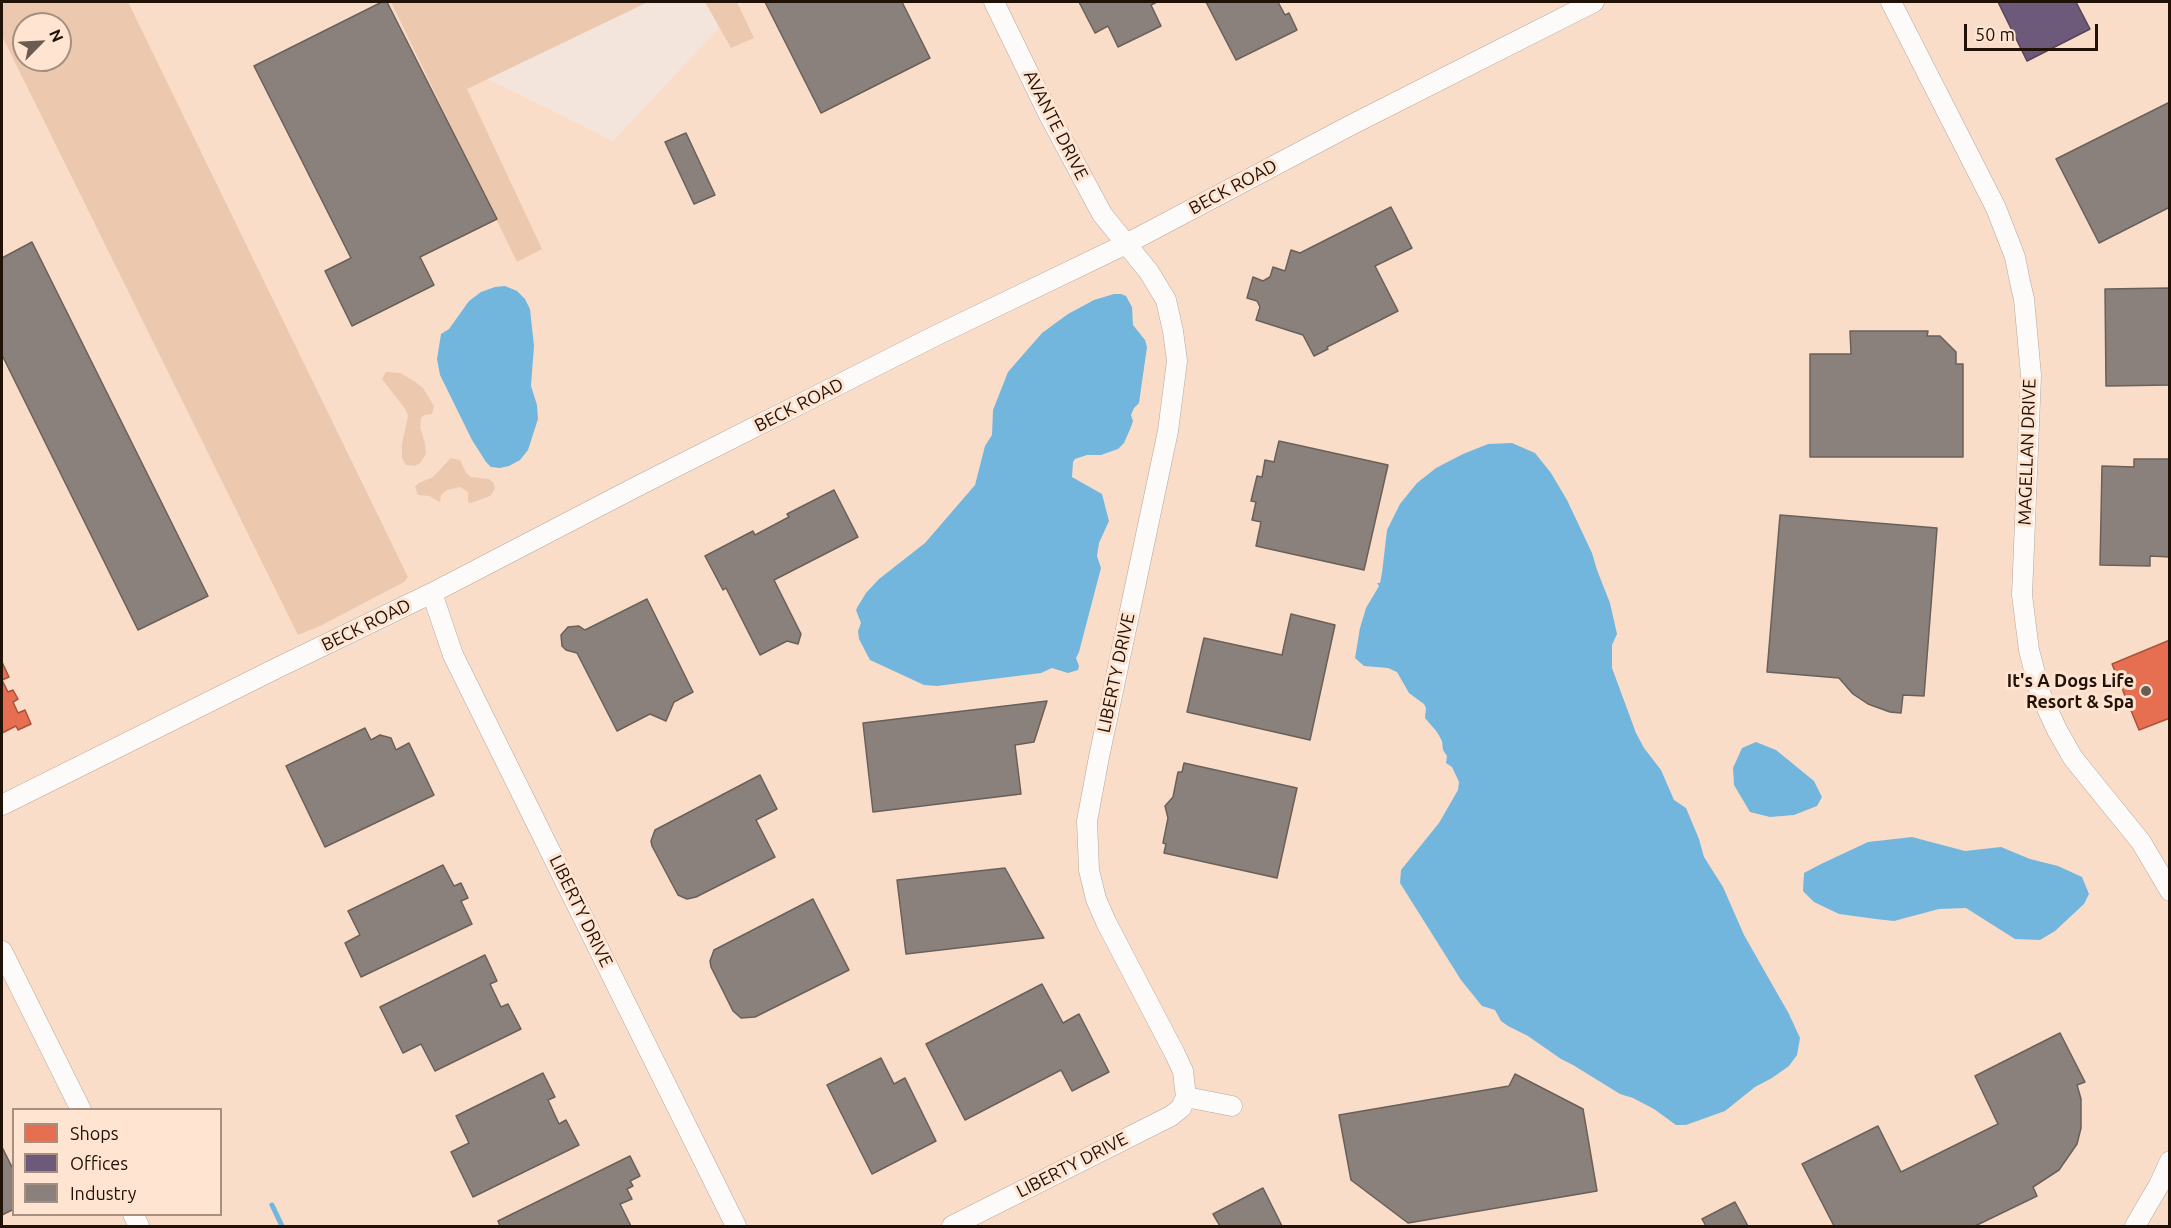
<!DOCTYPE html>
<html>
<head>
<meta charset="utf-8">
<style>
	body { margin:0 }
	#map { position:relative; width:2171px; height:1228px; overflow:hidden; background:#f4e5dc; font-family:Ubuntu,sans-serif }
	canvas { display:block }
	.frame { position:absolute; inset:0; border:3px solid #201206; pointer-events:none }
	.legend { position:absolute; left:12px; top:1108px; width:210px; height:108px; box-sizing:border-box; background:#fee4d1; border:2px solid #a59080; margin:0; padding:8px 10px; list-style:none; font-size:18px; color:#201206 }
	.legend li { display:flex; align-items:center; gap:12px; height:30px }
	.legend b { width:30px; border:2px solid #a59080 }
	.north { position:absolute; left:12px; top:12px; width:60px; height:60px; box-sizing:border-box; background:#fee4d1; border:2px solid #a59080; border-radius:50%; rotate:66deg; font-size:16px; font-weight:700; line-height:24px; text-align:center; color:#201206 }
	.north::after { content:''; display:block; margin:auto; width:21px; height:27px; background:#6a5c51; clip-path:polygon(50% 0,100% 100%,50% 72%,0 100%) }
	.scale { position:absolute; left:1964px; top:24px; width:134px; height:27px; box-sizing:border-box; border:3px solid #201206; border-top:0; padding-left:8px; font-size:18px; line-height:21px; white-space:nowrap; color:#201206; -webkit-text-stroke:4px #fee4d1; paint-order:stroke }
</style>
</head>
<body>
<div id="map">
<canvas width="2171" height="1228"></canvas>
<div class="frame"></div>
<ul class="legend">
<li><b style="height:16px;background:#e76f51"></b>Shops</li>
<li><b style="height:16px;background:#6d597a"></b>Offices</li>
<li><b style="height:16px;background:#8a817c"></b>Industry</li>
</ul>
<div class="north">N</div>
<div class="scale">50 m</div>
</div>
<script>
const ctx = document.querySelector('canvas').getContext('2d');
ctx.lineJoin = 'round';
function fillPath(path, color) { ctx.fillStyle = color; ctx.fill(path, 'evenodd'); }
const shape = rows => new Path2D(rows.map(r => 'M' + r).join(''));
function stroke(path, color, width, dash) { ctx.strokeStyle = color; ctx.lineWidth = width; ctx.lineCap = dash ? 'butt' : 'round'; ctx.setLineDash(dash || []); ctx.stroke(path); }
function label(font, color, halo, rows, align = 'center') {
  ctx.font = font + ' Ubuntu,sans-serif'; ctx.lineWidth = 6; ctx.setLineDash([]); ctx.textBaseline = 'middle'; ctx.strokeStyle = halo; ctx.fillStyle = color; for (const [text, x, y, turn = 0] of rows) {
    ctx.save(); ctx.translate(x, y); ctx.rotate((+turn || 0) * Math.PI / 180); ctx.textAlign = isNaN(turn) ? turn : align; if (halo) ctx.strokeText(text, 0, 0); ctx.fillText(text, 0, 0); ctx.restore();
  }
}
const built = shape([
	[16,2,395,2,416,43,613,141,743,2,2169,2,2169,1226,2,1226,2,9],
	[24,24,60,24,60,60,24,60],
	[14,1110,220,1110,220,1214,14,1214]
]);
const green = shape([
	[2,2,128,2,408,577,404,582,322,625,298,635,2,36],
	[24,24,60,24,60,60,24,60],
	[391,2,648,2,467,89,542,249,517,262],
	[705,2,737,2,754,38,731,48],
	[386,372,400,373,414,381,423,388,434,406,432,414,424,415,421,418,420,427,425,443,426,454,420,463,415,466,406,465,402,458,402,444,408,416,406,410,382,379],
	[451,458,460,460,466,473,471,477,489,479,494,483,495,489,490,496,471,503,468,502,468,492,460,487,447,490,441,495,440,502,429,496,418,495,415,487,419,483,433,477]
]);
const water = shape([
	[505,286,517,291,525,299,530,309,534,346,531,386,537,405,538,419,528,450,520,460,509,466,500,468,491,467,486,462,472,440,440,375,437,359,441,334,449,329,469,301,481,292,495,287],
	[1114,294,1121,294,1126,296,1132,307,1133,325,1145,340,1147,347,1139,403,1134,408,1131,415,1133,421,1131,427,1124,443,1118,449,1101,455,1087,455,1075,459,1073,462,1072,477,1102,494,1109,521,1099,543,1097,556,1101,568,1079,652,1076,658,1079,666,1078,670,1068,673,1052,668,1041,673,937,686,924,685,870,660,859,639,858,631,861,623,856,610,858,606,866,593,879,579,925,543,975,485,985,446,992,435,993,410,1008,372,1042,333,1068,314,1094,300],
	[1512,443,1535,453,1551,473,1567,500,1592,553,1597,570,1610,603,1617,634,1612,645,1612,668,1636,733,1644,748,1661,770,1674,800,1686,808,1699,839,1704,857,1723,887,1744,935,1789,1014,1800,1038,1797,1055,1789,1066,1772,1078,1755,1087,1725,1111,1686,1125,1676,1125,1654,1109,1633,1098,1620,1094,1573,1065,1561,1059,1528,1036,1508,1026,1501,1021,1495,1010,1482,1006,1461,980,1400,883,1401,870,1439,823,1458,790,1459,782,1452,767,1446,763,1447,756,1443,750,1442,741,1437,732,1425,718,1426,708,1424,704,1409,693,1397,672,1388,668,1364,666,1355,658,1360,628,1366,608,1379,586,1377,583,1380,583,1382,573,1387,530,1400,504,1417,483,1436,468,1463,454,1488,444],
	[1756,742,1776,750,1814,781,1822,797,1817,806,1794,815,1770,817,1750,812,1734,785,1733,768,1742,748],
	[1912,837,1965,851,2001,847,2030,859,2058,866,2082,877,2089,894,2084,904,2055,931,2040,940,2015,939,1966,908,1939,909,1894,921,1876,919,1839,914,1814,902,1803,891,1804,873,1821,864,1868,842]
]);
const shops = shape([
	[2170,640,2170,718,2139,730,2112,664,2170,640],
	[2,662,9,677,2,680,8,692,13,690,18,699,13,702,18,713,25,710,31,724,18,730,16,726,2,733,2,662]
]);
const offices = shape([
	[1998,2,2076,2,2090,29,2027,61,1998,2]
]);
const industry = shape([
	[382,2,387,2,497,219,420,257,434,285,352,326,325,271,351,258,254,66,382,2],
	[765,2,902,2,930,58,821,113,765,2],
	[1079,2,1157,2,1151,5,1161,26,1118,47,1108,26,1095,33,1079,2],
	[1206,2,1278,2,1285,15,1289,13,1297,30,1236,60,1206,2],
	[2170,102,2170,207,2099,243,2056,159,2170,102],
	[686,133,715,195,694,204,665,142,686,133],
	[1391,207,1412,248,1375,266,1398,311,1327,347,1328,349,1314,356,1303,335,1256,320,1260,307,1257,301,1247,298,1253,277,1263,281,1270,277,1273,267,1285,271,1291,250,1300,253,1391,207],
	[32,242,208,596,138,630,2,355,2,258,32,242],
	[2170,288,2170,385,2106,386,2105,289,2170,288],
	[1850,331,1928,331,1927,336,1940,336,1956,352,1956,364,1963,364,1963,457,1810,457,1810,354,1851,354,1850,331],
	[1279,441,1388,465,1364,570,1256,546,1261,522,1252,520,1256,502,1251,501,1257,476,1262,477,1265,460,1274,462,1279,441],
	[2134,459,2170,459,2170,557,2150,556,2150,566,2100,565,2102,466,2134,467,2134,459],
	[834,490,858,537,774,580,801,634,798,644,787,641,760,655,726,588,723,590,705,556,753,531,755,535,789,517,787,514,834,490],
	[1780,515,1937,528,1924,696,1903,695,1901,713,1890,712,1868,704,1853,694,1839,678,1767,672,1780,515],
	[647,599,693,692,674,702,666,721,650,714,617,731,577,653,566,650,562,646,561,635,568,627,579,626,585,630,647,599],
	[1291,614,1335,625,1310,740,1187,712,1204,638,1282,655,1291,614],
	[1047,701,1034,742,1015,745,1021,794,873,812,863,723,1047,701],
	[365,728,371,740,380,735,391,738,396,750,409,743,434,795,325,847,286,766,365,728],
	[1184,763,1297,788,1277,878,1164,853,1166,844,1163,843,1168,818,1165,806,1173,797,1178,772,1182,772,1184,763],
	[760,775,777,809,756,820,775,857,696,897,687,899,678,895,652,846,651,841,655,830,760,775],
	[443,865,454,886,461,883,468,898,461,901,472,924,361,977,345,943,360,935,348,911,443,865],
	[1005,868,1044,938,906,954,897,880,1005,868],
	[813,899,849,970,755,1017,741,1018,733,1011,711,967,710,961,714,950,813,899],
	[485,955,497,981,490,984,501,1007,508,1004,521,1029,435,1071,421,1044,403,1053,380,1007,485,955],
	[1042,984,1063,1023,1079,1014,1109,1072,1072,1091,1061,1070,965,1120,926,1044,1042,984],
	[2060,1033,2085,1082,2077,1085,2081,1099,2081,1128,2077,1144,2059,1170,2033,1187,2037,1196,1975,1226,1834,1226,1802,1164,1878,1126,1901,1172,1998,1124,1975,1076,2060,1033],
	[881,1058,894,1084,905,1078,936,1141,872,1174,827,1085,881,1058],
	[543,1073,555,1097,548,1100,559,1124,566,1120,579,1145,473,1197,451,1152,469,1143,456,1116,543,1073],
	[1515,1074,1583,1109,1597,1191,1408,1223,1351,1180,1339,1115,1509,1086,1515,1074],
	[2,1147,14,1171,14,1209,2,1215,2,1147],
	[630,1156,640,1176,630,1181,633,1186,627,1189,632,1199,620,1204,631,1226,500,1226,498,1221,630,1156],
	[1263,1188,1282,1226,1220,1226,1213,1214,1263,1188],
	[1735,1202,1748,1226,1706,1226,1702,1219,1735,1202]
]);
const stream = shape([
	[272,1205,282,1226]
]);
const minor = shape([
	[1891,2,1996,208,2015,257,2020,282,2024,299,2031,375,2022,595,2029,650,2040,693,2057,730,2073,758,2141,842,2170,891],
	[432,593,453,655,736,1226],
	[2,805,277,668,432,593,634,488,935,336,1126,244,1353,124,1594,2],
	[2,951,81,1110],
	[1186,1097,1232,1106],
	[133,1214,139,1226],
	[952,1226,1171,1116,1181,1108,1186,1097,1183,1071,1175,1054,1106,922,1096,899,1089,870,1087,821,1099,757,1168,431,1177,361,1173,331,1166,300,1149,272,1102,214,1048,113,994,2],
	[2135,1226,2159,1185,2170,1161]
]);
const markers = [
	[2146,691,6,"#6a5c51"]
];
const streetNames = [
	["AVANTE DRIVE",1056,125,63],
	["BECK ROAD",1233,187,-28],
	["BECK ROAD",799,405,-27],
	["MAGELLAN DRIVE",2027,452,-88],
	["BECK ROAD",366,625,-26],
	["LIBERTY DRIVE",1116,673,-78],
	["LIBERTY DRIVE",581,911,64],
	["LIBERTY DRIVE",1072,1165,-27]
];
const poiNames = [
	["It's A Dogs Life",2134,681],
	["Resort & Spa",2134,702]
];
fillPath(built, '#faddc9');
fillPath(green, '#ecc8ae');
fillPath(water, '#72b6de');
fillPath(shops, '#e76f51');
stroke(shops, '#ab533a', 1.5);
fillPath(offices, '#6d597a');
stroke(offices, '#564457', 1.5);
fillPath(industry, '#8a817c');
stroke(industry, '#6a6059', 1.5);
stroke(stream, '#72b6de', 5);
stroke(minor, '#b5a79e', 21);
stroke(minor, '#fdfbfa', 20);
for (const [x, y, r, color] of markers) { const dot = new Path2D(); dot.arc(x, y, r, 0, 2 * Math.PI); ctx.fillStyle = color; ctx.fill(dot); stroke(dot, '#fee4d1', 2); }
label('18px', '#201206', '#fee4d1', streetNames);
label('bold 18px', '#201206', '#fee4d1', poiNames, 'right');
</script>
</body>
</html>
